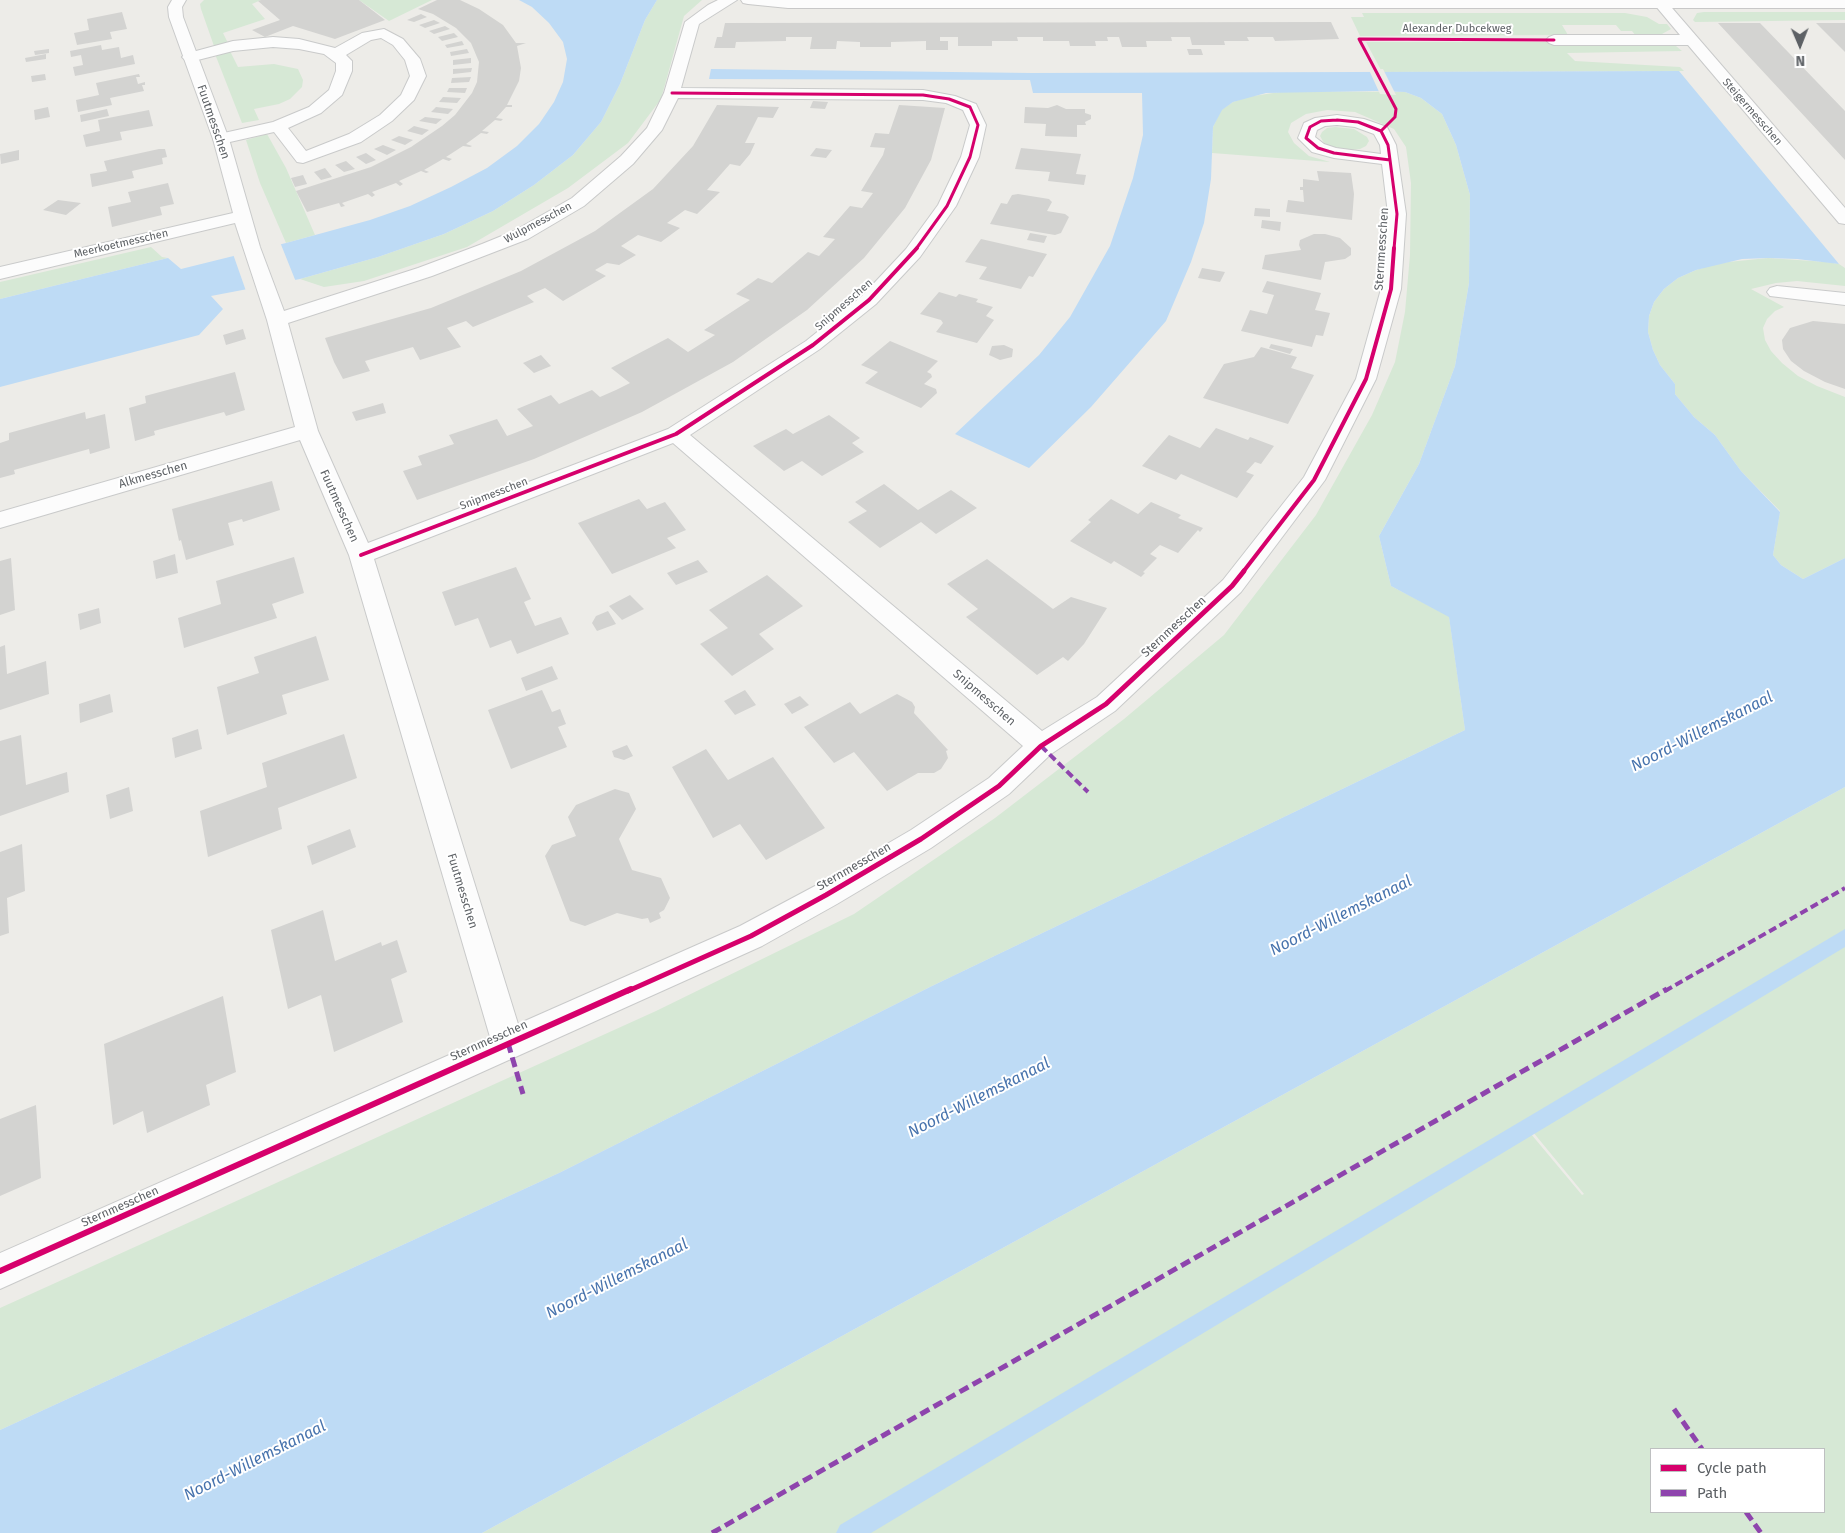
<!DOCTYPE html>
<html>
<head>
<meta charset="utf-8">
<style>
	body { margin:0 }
	#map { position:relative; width:1845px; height:1533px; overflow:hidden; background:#edece8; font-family:"Fira Sans",sans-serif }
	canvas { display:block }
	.legend { position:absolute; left:1650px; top:1448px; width:175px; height:65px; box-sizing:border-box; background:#fff; border:1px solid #bec0c1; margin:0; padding:6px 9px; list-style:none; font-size:15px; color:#5d6165 }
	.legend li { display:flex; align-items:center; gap:10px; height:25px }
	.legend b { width:25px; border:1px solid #bec0c1 }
	.north { position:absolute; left:1775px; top:20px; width:50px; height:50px; -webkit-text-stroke:4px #fff; paint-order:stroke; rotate:179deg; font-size:14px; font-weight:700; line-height:20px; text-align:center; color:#5d6165 }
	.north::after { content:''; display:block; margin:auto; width:18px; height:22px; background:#5d6165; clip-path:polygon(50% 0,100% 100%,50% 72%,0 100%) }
</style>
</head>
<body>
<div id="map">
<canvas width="1845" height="1533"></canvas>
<ul class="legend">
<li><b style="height:6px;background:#d6006c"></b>Cycle path</li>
<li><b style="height:6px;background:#8e44ad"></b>Path</li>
</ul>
<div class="north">N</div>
</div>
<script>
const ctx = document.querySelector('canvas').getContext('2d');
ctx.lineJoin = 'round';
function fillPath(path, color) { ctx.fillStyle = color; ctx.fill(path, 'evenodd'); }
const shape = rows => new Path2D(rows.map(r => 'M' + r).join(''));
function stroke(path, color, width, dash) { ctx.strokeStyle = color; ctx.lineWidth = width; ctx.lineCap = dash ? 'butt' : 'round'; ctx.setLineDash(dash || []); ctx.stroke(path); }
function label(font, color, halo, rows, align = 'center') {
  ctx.font = font + ' "Fira Sans",sans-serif'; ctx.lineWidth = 4; ctx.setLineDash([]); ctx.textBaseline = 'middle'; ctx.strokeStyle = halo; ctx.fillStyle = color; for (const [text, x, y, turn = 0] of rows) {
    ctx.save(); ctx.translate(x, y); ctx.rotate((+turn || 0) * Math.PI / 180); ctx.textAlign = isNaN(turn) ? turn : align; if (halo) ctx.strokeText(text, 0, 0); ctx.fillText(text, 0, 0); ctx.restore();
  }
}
const green = shape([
	[204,0,261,0,252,4,265,19,223,33,228,43,214,46,201,9,200,4],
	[359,0,432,0,389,21],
	[657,0,702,0,684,16,661,99,628,143,568,188,467,247,364,281,324,287,300,279,378,257,444,234,493,211,534,185,573,155,601,122,620,84,645,20],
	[1704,12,1845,12,1845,20,1695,22,1693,20,1697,13],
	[1362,13,1625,13,1647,17,1659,24,1667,24,1671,29,1662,34,1636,36,1632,31,1621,31,1616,25,1562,25,1568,35,1360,36,1351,17,1364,17],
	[1366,42,1547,42,1553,45,1669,44,1676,46,1682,51,1567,53,1575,61,1680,67,1684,71,1382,72],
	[230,51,238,67,274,64,298,69,303,80,302,87,290,99,279,104,254,109,259,120,242,123,215,54],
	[1286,91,1405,92,1421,98,1442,114,1456,145,1470,195,1469,283,1455,366,1419,464,1379,536,1391,586,1449,616,1465,730,932,986,559,1173,0,1430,0,1308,656,1011,854,914,995,818,1124,719,1224,635,1316,515,1372,415,1395,362,1405,312,1410,255,1411,183,1406,147,1394,129,1355,112,1327,110,1306,114,1291,123,1288,132,1294,143,1309,156,1330,162,1212,153,1213,127,1221,110,1233,102,1247,97],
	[1335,127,1354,129,1367,137,1369,141,1366,146,1360,149,1351,150,1332,147,1324,143,1320,136,1322,132,1327,128],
	[267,134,286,168,315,235,286,243,260,183,246,140],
	[151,247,162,257,168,258,0,299,0,282],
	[1768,258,1827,262,1839,264,1845,268,1845,286,1797,281,1776,283,1751,289,1784,307,1775,311,1767,319,1763,328,1765,340,1771,351,1782,363,1798,376,1817,386,1845,397,1845,558,1803,579,1781,565,1773,555,1780,511,1741,471,1715,435,1694,417,1675,394,1675,384,1660,365,1653,350,1648,332,1649,316,1654,302,1664,289,1678,278,1696,270,1718,263],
	[1845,787,1845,1533,482,1533],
	[1528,1126,1584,1194,1582,1195,1526,1128],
	[1651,1449,1824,1449,1824,1512,1651,1512]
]);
const water = shape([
	[519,0,657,0,645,20,620,84,601,122,573,155,534,185,493,211,444,234,378,257,300,279,211,296,223,309,199,335,0,387,0,299,168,258,181,269,286,243,370,220,410,206,451,187,487,168,517,146,539,124,554,102,563,82,567,59,563,42,549,23,532,7],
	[711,69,1032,73,1679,71,1839,264,1797,259,1768,258,1742,259,1696,270,1678,278,1664,289,1654,302,1649,316,1648,332,1653,350,1660,365,1675,384,1675,394,1694,417,1715,435,1741,471,1780,512,1773,555,1781,565,1803,579,1845,558,1845,787,482,1533,0,1533,0,1430,559,1173,932,986,1465,730,1449,617,1391,586,1379,536,1419,464,1455,366,1469,283,1470,195,1456,145,1442,114,1421,98,1405,92,1375,91,1266,93,1233,102,1222,110,1213,127,1211,179,1204,223,1191,262,1166,321,1091,407,1029,468,955,434,1039,355,1070,317,1110,246,1133,178,1143,135,1142,93,1033,93,1030,80,709,79]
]);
const pier = shape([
	[1383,69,1396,95,1380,94,1369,70],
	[280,242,296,282,246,291,233,254]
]);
const stream = shape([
	[1845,929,1845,947,871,1533,836,1533,840,1525,1845,929]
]);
const building = shape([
	[261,0,359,0,385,20,335,39,293,26,265,37,252,30,280,20,258,1],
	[437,0,460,0,479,9,503,25,516,43,526,43,517,46,521,68,519,81,507,105,512,105,512,107,506,107,496,118,503,119,501,121,495,120,482,131,489,132,487,134,481,133,466,144,472,146,470,147,463,146,446,157,452,159,449,161,443,159,424,170,429,172,426,173,421,171,399,181,403,184,400,186,396,183,372,192,375,195,372,197,368,194,342,203,345,206,341,207,339,203,307,212,296,191,371,167,411,147,442,126,455,115,472,93,477,82,479,62,471,43,456,28,433,14,418,9],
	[122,12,127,29,110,32,112,39,77,45,74,33,89,30,87,19],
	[421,14,427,17,414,22,407,20],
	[434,20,440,23,425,28,419,25],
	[1331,22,1339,39,1275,41,1273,37,1247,37,1249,41,1224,41,1225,45,1192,45,1190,37,1171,37,1172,41,1146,41,1147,47,1122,47,1119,37,1107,37,1108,41,1095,41,1096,46,1070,46,1069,41,1043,41,1043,37,1017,37,1018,41,992,41,992,46,958,46,958,37,940,37,940,41,948,41,948,50,926,50,926,41,891,42,891,47,860,47,860,42,837,41,836,49,810,49,812,37,786,37,786,41,736,42,735,48,714,48,717,37,722,37,725,23],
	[1718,23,1760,23,1845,111,1845,160],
	[1816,23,1845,23,1845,52],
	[445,26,450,29,434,34,429,31],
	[454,33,458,37,442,41,438,37],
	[462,41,464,45,447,48,445,45],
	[101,45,102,50,119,47,121,58,133,55,135,64,75,76,73,67,83,65,81,55,71,57,70,51],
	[49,49,49,53,35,55,34,51],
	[467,49,469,53,451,56,450,52],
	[1187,49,1201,49,1203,55,1189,55],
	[46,54,46,59,26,62,25,58],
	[471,58,471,63,453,65,453,60],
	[472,68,471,72,453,74,453,69],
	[45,74,46,80,32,82,31,76],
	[139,74,140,77,136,77,138,84,145,82,145,85,142,85,144,91,110,98,112,105,78,112,76,100,99,95,96,83],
	[471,77,469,82,451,83,452,78],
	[449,88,467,88,465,93,447,92],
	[443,97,461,98,457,103,439,102],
	[813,101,828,102,825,109,810,108],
	[717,105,779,107,773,118,758,117,745,143,755,143,750,154,740,166,730,164,707,190,720,192,697,214,685,210,667,223,680,228,661,242,638,235,621,246,636,255,619,265,607,263,595,270,606,276,563,301,545,288,527,296,534,302,473,327,466,321,447,328,461,347,420,360,413,347,365,361,370,371,343,379,334,362,325,338,431,308,521,271,595,231,653,189,693,146],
	[899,105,945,108,931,160,905,208,864,258,807,310,733,362,642,412,534,459,417,500,403,471,422,465,418,456,454,444,449,435,497,419,507,436,533,426,517,409,551,395,559,404,592,390,600,397,616,390,630,383,611,368,668,338,688,352,715,335,704,330,750,300,736,294,758,278,772,283,808,252,819,256,835,239,823,237,850,206,862,208,873,193,861,191,883,155,885,148,870,147,875,133,889,134],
	[1057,105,1066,109,1085,109,1085,113,1091,115,1091,119,1085,122,1086,125,1077,125,1077,137,1045,136,1046,124,1024,123,1025,107,1048,108],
	[48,107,50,117,35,120,34,110],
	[436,107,453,109,448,114,431,112],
	[107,109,109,116,81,122,80,115],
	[149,110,153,126,120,132,122,140,86,147,83,135,100,131,98,120],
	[425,117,442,119,436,124,419,121],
	[414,126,429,130,422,135,407,131],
	[399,136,413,140,405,145,391,140],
	[383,145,396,150,387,155,374,149],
	[816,148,832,150,826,158,810,156],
	[1021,148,1081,154,1076,174,1086,175,1084,185,1048,181,1050,172,1015,169],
	[159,149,165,149,167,157,162,158,163,164,132,171,134,178,92,187,90,174,107,171,104,161],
	[19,150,19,160,1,164,0,154],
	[366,153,376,160,366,164,356,157],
	[346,161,355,169,344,172,335,165],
	[325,168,332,177,321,180,314,172],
	[1317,171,1351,173,1354,194,1352,220,1286,212,1288,200,1304,202,1303,190,1300,190,1300,187,1303,187,1303,179,1319,181],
	[303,175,307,184,295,187,291,178],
	[168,183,174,204,160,207,162,215,112,227,108,207,131,202,128,192],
	[1018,194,1049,199,1052,202,1047,211,1065,214,1069,217,1061,233,1055,235,990,224,1001,203,1007,204,1012,195],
	[58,200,81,203,66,215,43,210],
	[1255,208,1270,209,1270,217,1254,216],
	[1262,220,1281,222,1280,231,1261,228],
	[1030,233,1047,236,1044,243,1027,240],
	[1314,234,1325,234,1340,238,1351,248,1351,255,1345,259,1325,262,1321,280,1262,269,1265,255,1301,250,1299,245,1300,240],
	[981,239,1047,254,1033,277,1029,276,1021,289,979,279,987,267,965,262],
	[1202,268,1225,272,1220,282,1198,278],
	[1267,281,1321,293,1315,310,1330,313,1323,336,1316,335,1312,347,1241,331,1250,310,1267,314,1274,295,1262,292],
	[939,292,956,297,959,294,978,299,976,302,993,307,986,316,994,320,977,343,936,332,943,323,941,320,920,314],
	[1813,321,1845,324,1845,389,1825,382,1804,371,1791,361,1783,349,1782,340,1790,328],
	[243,329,246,339,226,345,223,335],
	[890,341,938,361,927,372,931,374,932,377,924,384,936,389,937,393,921,408,865,383,878,372,861,365],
	[1271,344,1293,349,1290,354,1269,348],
	[1004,345,1013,349,1012,357,1000,360,989,355,992,346],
	[1261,347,1297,357,1291,368,1314,375,1288,424,1203,398,1224,364,1254,357],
	[541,355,551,366,534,373,523,363],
	[235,372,245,410,226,416,224,412,154,431,155,435,135,441,129,408,146,403,145,396],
	[383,403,386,413,356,421,352,412],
	[85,412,86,419,105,414,110,448,90,454,89,449,14,470,15,474,0,478,0,443,9,440,9,433],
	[829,415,860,438,852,443,864,452,822,476,802,461,784,471,753,446,786,429,793,434],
	[1216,428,1248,440,1250,437,1274,446,1261,464,1255,462,1246,472,1254,475,1237,498,1181,474,1176,480,1142,466,1169,435,1200,448],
	[272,481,280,510,243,522,242,519,228,523,234,545,186,560,181,540,179,541,172,509],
	[884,484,918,510,951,490,977,508,936,534,921,522,880,548,848,522,867,511,855,502],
	[639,499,647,509,665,502,686,530,667,538,676,548,612,574,578,523],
	[1111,499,1138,514,1151,502,1181,515,1178,518,1203,528,1200,532,1198,530,1178,553,1160,545,1150,554,1157,558,1143,572,1145,573,1141,577,1114,561,1111,564,1070,541,1091,522,1088,520],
	[175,554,178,573,156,579,153,561],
	[294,557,304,593,272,604,277,618,184,648,178,618,221,604,216,581],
	[11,558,15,610,0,615,0,561],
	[987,559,1053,609,1071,597,1107,608,1084,644,1068,661,1063,657,1037,675,966,617,978,609,947,584],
	[698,560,708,572,676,585,667,573],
	[516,567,531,599,524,602,535,626,561,617,569,634,517,654,511,640,490,648,478,618,455,626,442,592],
	[767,575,803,606,759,634,774,649,732,676,700,644,728,628,709,610],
	[630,595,644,609,622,620,609,606],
	[99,608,101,623,80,630,78,614],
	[608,611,616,624,597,631,592,623,596,616],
	[316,636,329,680,282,695,287,714,227,735,217,687,259,673,254,657],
	[5,645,7,674,46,661,49,694,0,710,0,647],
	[552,666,558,679,526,691,521,678],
	[542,690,552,712,560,709,566,724,558,727,567,747,511,769,488,710],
	[745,690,756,705,735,715,724,701],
	[110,694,113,712,80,723,79,704],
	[897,694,912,702,915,707,914,713,948,750,946,751,948,758,941,769,934,773,918,773,887,791,854,752,834,763,804,727,850,702,860,714],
	[800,696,809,705,792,714,784,704],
	[198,729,202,749,175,758,172,738],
	[344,734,357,778,278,808,282,829,208,857,200,811,267,787,262,763],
	[21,735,26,785,67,772,69,792,0,816,0,741],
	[627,745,633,756,624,760,614,757,612,751],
	[706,749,728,780,773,757,825,828,766,860,740,824,713,838,672,767],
	[129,787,133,811,110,819,106,795],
	[615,789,629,793,636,809,619,839,632,870,661,878,670,898,664,910,659,913,661,918,650,923,648,918,642,919,617,913,585,926,570,921,545,856,552,845,576,836,568,817,576,805],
	[350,829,356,847,312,865,307,846],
	[22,844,25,891,7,898,9,933,0,936,0,852],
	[323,910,335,961,381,942,382,946,397,940,407,972,391,979,403,1022,334,1052,321,995,288,1009,271,930],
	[223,996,236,1072,206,1085,210,1105,147,1133,143,1111,113,1125,104,1044],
	[36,1105,41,1178,0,1196,0,1119]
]);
const lane = shape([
	[384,29,403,39,420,59,426,76,414,100,392,121,361,142,303,163,297,162,274,132,221,144,215,143,213,139,215,135,273,122,309,107,329,90,336,71,336,63,324,54,299,49,273,47,233,51,190,62,185,60,182,57,185,54,233,41,273,37,299,39,335,48,362,33,384,29],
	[381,38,393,45,405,60,410,76,401,95,380,115,349,134,306,151,288,128,321,113,342,95,352,71,352,61,346,55,371,40,381,38],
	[1777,286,1845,293,1845,305,1770,296,1767,292,1770,288,1777,286]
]);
const street = shape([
	[172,0,186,0,182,7,183,17,229,139,260,247,284,311,418,268,482,244,514,231,572,198,621,156,647,128,664,93,685,22,708,5,718,0,737,0,699,24,681,88,923,90,955,96,976,104,986,125,979,157,956,206,920,257,876,304,820,349,690,435,1042,731,1097,697,1223,580,1304,477,1356,379,1381,289,1388,214,1382,164,1334,158,1312,152,1298,138,1304,123,1315,118,1337,115,1364,119,1387,127,1396,145,1406,214,1401,289,1376,379,1325,480,1241,592,1115,711,1051,754,1009,794,931,848,837,904,762,946,0,1289,0,1253,490,1037,349,555,300,440,0,528,0,512,295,427,267,320,235,223,0,279,0,267,233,213,213,139,169,17,168,7,172,0],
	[678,98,923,100,946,103,963,110,970,125,961,157,938,205,906,249,862,296,806,341,668,429,368,543,318,431,288,323,432,276,528,239,584,206,633,164,662,130,678,98],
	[1337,125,1355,127,1374,134,1380,145,1381,154,1336,148,1324,144,1315,137,1317,130,1325,126,1337,125],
	[673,443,1023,746,989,778,911,830,815,886,740,926,518,1024,374,559,673,443],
	[1662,0,1666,1,1845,208,1845,224,1839,223,1688,45,1554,45,1549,43,1546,40,1549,37,1554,35,1680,35,1654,4,1656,1,1662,0]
]);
const secondary = shape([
	[741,0,1845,0,1845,8,788,8,748,4,743,3,741,0]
]);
const quietFar1 = shape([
	[1041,746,1088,792],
	[1665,991,1845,888]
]);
const quiet = shape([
	[508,1043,523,1094],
	[1674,1409,1702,1449],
	[1746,1512,1761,1533],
	[712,1533,1667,989]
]);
const cyclewayFar3 = shape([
	[672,93,923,95,949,99,970,107,978,125,970,157,947,206,916,249],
	[1337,120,1358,122,1381,131,1388,145,1390,160,1334,153,1318,148,1306,138,1310,127,1321,121,1337,120],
	[1381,131,1395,117,1396,109,1359,39,1554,40],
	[1390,160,1397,214,1394,249]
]);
const cyclewayFar2 = shape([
	[361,555,676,434,813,345,869,300,917,248],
	[1243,572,1314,480,1366,379,1391,289,1394,248]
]);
const cyclewayFar1 = shape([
	[628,991,751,936,826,895,921,839,999,786,1041,746,1106,704,1232,586,1244,571]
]);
const cycleway = shape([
	[0,1271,631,989]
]);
const farStreetnames = [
	["Alexander Dubcekweg",1457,29],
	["Steigermesschen",1752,112,49],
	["Wulpmesschen",538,223,-28],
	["Meerkoetmesschen",121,244,-13],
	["Snipmesschen",844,305,-41],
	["Snipmesschen",494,494,-21]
];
const streetNames = [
	["Fuutmesschen",213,122,71],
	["Sternmesschen",1382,249,-86],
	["Alkmesschen",153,475,-16],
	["Fuutmesschen",339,506,66],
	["Sternmesschen",1174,627,-43],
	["Snipmesschen",984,698,41],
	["Sternmesschen",854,867,-30],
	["Fuutmesschen",462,891,73],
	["Sternmesschen",489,1041,-24],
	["Sternmesschen",120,1207,-24]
];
const nearWaternames = [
	["Noord-Willemskanaal",1702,732,-27],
	["Noord-Willemskanaal",1341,916,-27],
	["Noord-Willemskanaal",979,1098,-27],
	["Noord-Willemskanaal",617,1279,-27],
	["Noord-Willemskanaal",255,1461,-27]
];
fillPath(green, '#d6e8d5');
fillPath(water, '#bedbf5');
fillPath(pier, '#edece8');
fillPath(stream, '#bedbf5');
fillPath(building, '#d3d3d1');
stroke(lane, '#c9caca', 2);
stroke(street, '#c9caca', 2);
stroke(secondary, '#c8c8c8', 2);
fillPath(lane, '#fcfcfc');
fillPath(street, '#fcfcfc');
fillPath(secondary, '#fcfcfc');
stroke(quietFar1, '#8e44ad', 4, [8, 4]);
stroke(quiet, '#8e44ad', 5, [10, 5]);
stroke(cyclewayFar3, '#d6006c', 3);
stroke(cyclewayFar2, '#d6006c', 4);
stroke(cyclewayFar1, '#d6006c', 5);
stroke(cycleway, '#d6006c', 6);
label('11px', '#5d6165', '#fff', farStreetnames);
label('12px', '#5d6165', '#fff', streetNames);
label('italic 16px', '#4773ad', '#fff', nearWaternames);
</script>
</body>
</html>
